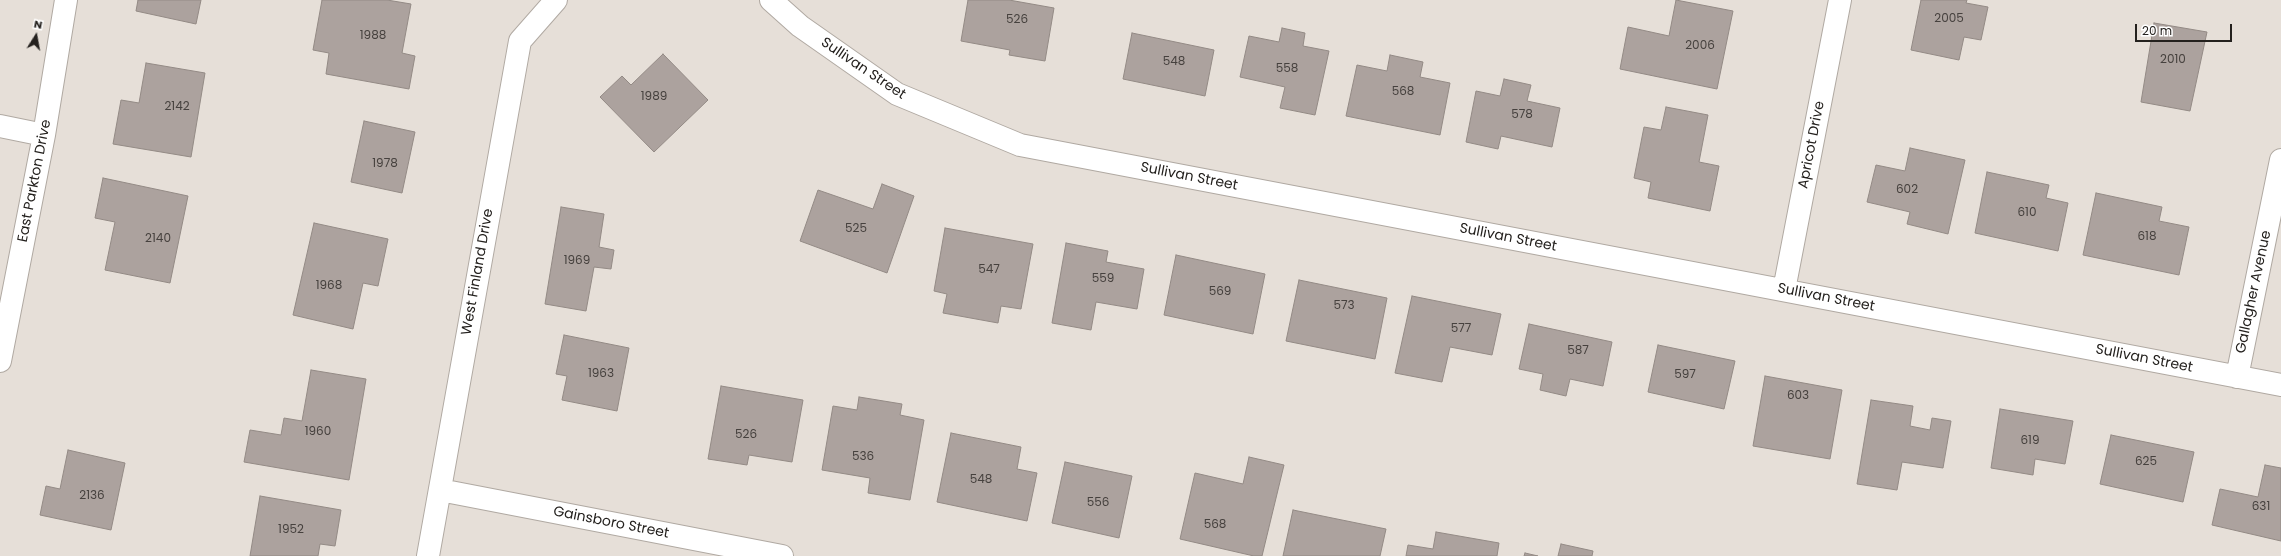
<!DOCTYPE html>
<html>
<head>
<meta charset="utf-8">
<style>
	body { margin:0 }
	#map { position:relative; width:2281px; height:556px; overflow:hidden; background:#e6dfd8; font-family:Poppins,sans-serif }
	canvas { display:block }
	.north { position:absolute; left:16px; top:16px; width:40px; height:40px; -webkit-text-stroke:3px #fff; paint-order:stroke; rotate:11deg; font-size:11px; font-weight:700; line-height:16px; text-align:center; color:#24211e }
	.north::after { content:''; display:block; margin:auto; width:14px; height:18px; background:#24211e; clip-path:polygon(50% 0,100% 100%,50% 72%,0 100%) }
	.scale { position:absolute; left:2135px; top:24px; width:97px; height:18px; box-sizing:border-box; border:2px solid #24211e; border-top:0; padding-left:5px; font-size:12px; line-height:14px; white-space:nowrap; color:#24211e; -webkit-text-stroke:3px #fff; paint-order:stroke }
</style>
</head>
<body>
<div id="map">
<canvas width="2281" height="556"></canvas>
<div class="north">N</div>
<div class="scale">20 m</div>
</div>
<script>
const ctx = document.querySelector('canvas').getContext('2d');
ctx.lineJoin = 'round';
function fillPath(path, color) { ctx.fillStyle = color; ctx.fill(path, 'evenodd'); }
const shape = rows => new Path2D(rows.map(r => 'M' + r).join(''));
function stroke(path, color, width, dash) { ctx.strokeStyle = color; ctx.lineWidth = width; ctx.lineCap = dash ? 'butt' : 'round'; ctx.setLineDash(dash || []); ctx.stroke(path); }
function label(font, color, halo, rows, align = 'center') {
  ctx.font = font + ' Poppins,sans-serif'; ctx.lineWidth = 3; ctx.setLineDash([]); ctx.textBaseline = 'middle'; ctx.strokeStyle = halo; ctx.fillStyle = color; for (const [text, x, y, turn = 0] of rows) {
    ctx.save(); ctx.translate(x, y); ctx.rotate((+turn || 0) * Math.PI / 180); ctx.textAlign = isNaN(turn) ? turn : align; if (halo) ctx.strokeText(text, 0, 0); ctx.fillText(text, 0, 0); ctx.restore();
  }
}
const building = shape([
	[138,0,201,0,196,24,136,11,138,0],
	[322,0,387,0,411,4,402,53,415,56,409,89,326,74,329,53,313,50,322,0],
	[968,0,1009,0,1054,8,1045,61,1009,55,1010,50,961,41,968,0],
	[1676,0,1733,11,1717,89,1620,69,1628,27,1669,36,1676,0],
	[1921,0,1967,0,1966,3,1988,7,1981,40,1964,37,1959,60,1911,50,1921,0],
	[2154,23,2207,32,2190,111,2141,102,2154,23],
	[1282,28,1305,33,1303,46,1329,51,1315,115,1280,108,1285,87,1240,77,1249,36,1279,42,1282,28],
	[1132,33,1214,50,1205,96,1123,79,1132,33],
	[663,54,708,100,654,152,600,97,622,76,631,85,663,54],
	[1390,55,1423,62,1420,77,1450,83,1440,135,1346,116,1357,65,1387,71,1390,55],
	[146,63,205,73,191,157,113,144,121,100,139,103,146,63],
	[1504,79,1531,85,1527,101,1560,108,1552,147,1501,136,1498,149,1466,142,1476,91,1500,96,1504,79],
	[1666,107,1708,115,1699,162,1719,166,1710,211,1648,198,1651,182,1634,178,1644,127,1661,130,1666,107],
	[364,121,415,132,402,193,351,182,364,121],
	[1910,148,1965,160,1948,234,1907,224,1910,212,1867,202,1876,165,1905,171,1910,148],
	[1987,172,2049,185,2046,198,2068,203,2058,251,1975,233,1987,172],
	[103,178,188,196,170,283,105,270,115,222,95,218,103,178],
	[882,184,914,196,887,273,800,241,818,190,873,209,882,184],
	[2096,193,2162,207,2159,221,2189,227,2179,275,2083,255,2096,193],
	[561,207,604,214,599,247,614,250,611,269,594,267,586,311,545,304,561,207],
	[314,223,388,239,378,286,363,283,353,329,293,315,314,223],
	[945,228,1033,244,1021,309,1001,306,998,323,943,313,947,294,934,291,945,228],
	[1066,243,1108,251,1106,262,1144,269,1137,309,1096,302,1091,330,1052,323,1066,243],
	[1176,255,1265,274,1253,334,1164,315,1176,255],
	[1299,280,1387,298,1375,359,1286,341,1299,280],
	[1412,296,1501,314,1492,355,1450,347,1442,382,1395,373,1412,296],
	[1529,324,1612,342,1603,386,1570,379,1566,396,1540,390,1543,374,1519,369,1529,324],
	[564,335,629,348,617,411,562,400,567,376,556,374,564,335],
	[1658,345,1735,361,1724,409,1648,392,1658,345],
	[311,370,366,379,349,480,244,462,250,430,281,435,284,418,302,421,311,370],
	[1765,376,1842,390,1830,459,1753,446,1765,376],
	[721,386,803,400,792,462,749,455,747,465,708,459,721,386],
	[859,397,902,404,900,415,924,420,910,500,868,493,870,478,822,470,833,406,857,410,859,397],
	[1871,400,1913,406,1910,426,1930,430,1932,418,1951,421,1943,468,1902,462,1897,490,1857,484,1871,400],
	[2000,409,2073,421,2065,464,2035,459,2033,475,1991,468,2000,409],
	[951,433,1021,447,1017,469,1037,473,1027,521,937,502,951,433],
	[2111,435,2194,452,2183,502,2100,484,2111,435],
	[68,450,125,463,111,530,40,515,46,486,60,489,68,450],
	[1249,457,1284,465,1262,556,1254,556,1180,539,1195,473,1243,484,1249,457],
	[1065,462,1132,476,1119,538,1052,523,1065,462],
	[2265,465,2281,468,2281,541,2212,525,2220,489,2258,497,2265,465],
	[260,496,341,510,335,546,320,544,318,556,250,556,260,496],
	[1293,510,1386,529,1380,556,1283,556,1293,510],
	[1436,532,1499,543,1497,556,1406,556,1408,545,1433,549,1436,532],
	[1561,544,1593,551,1592,556,1558,556,1561,544],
	[1525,553,1538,556,1524,556,1525,553]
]);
const minor = shape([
	[771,0,800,26,897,94,1020,145,2281,385],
	[0,126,44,135],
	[1784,290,1840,0],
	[0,361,44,135,66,0],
	[2237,377,2281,160],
	[440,490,782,556],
	[428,556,520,41,556,0]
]);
const numberNames = [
	["2005",1949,19],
	["526",1017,20],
	["1988",373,36],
	["2006",1700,46],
	["2010",2173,60],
	["548",1174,62],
	["558",1287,69],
	["568",1403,92],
	["1989",654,97],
	["2142",177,107],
	["578",1522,115],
	["1978",385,164],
	["602",1907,190],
	["610",2027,213],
	["525",856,229],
	["618",2147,237],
	["2140",158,239],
	["1969",577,261],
	["547",989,270],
	["559",1103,279],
	["1968",329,286],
	["569",1220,292],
	["573",1344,306],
	["577",1461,329],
	["587",1578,351],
	["1963",601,374],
	["597",1685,375],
	["603",1798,396],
	["1960",318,432],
	["526",746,435],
	["619",2030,441],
	["536",863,457],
	["625",2146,462],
	["548",981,480],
	["2136",92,496],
	["556",1098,503],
	["631",2261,507],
	["568",1215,525],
	["1952",291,530]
];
const streetNames = [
	["Sullivan Street",863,69,34],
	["Apricot Drive",1812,145,-79],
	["Sullivan Street",1189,177,11],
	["East Parkton Drive",35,181,-79],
	["Sullivan Street",1508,238,11],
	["West Finland Drive",478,272,-80],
	["Gallagher Avenue",2254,292,-78],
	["Sullivan Street",1826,298,11],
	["Sullivan Street",2144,359,11],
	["Gainsboro Street",611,523,11]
];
fillPath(building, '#aca29e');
stroke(building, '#938a85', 1);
stroke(minor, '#b0a9a2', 24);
stroke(minor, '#fff', 22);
label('12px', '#46413e', null, numberNames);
label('14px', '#24211e', '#fff', streetNames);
</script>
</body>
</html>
